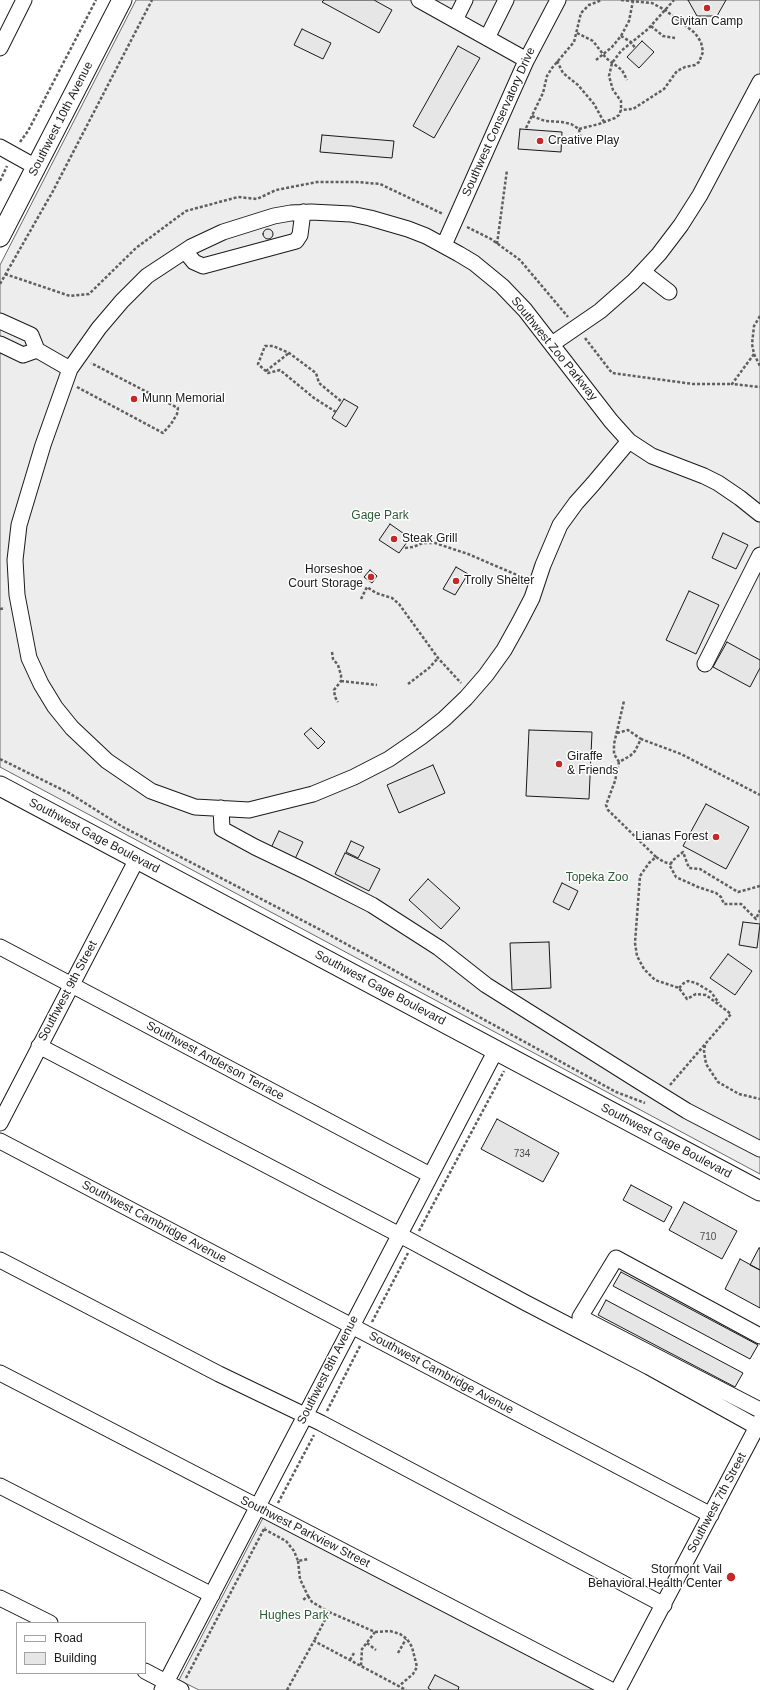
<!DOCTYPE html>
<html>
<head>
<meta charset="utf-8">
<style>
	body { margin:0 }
	#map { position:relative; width:760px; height:1690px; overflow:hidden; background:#fff; font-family:Arial,sans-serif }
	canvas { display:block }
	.legend { position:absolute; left:16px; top:1622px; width:130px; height:52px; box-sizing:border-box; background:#fff; border:1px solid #a3a3a3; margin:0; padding:5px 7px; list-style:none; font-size:12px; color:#1a1a1a }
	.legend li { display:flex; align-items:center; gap:8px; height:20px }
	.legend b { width:20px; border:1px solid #a3a3a3 }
</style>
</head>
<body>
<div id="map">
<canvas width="760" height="1690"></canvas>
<ul class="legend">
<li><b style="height:5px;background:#fff"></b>Road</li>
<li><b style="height:11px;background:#e6e6e6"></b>Building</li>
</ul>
</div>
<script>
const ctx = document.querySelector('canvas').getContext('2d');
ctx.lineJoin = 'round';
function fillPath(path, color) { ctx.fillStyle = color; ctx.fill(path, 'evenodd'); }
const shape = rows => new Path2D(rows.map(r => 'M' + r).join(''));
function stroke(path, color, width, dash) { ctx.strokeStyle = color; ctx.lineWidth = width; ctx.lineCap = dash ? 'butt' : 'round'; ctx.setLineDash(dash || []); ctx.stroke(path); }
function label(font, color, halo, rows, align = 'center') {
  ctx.font = font + ' Arial,sans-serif'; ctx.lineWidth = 3; ctx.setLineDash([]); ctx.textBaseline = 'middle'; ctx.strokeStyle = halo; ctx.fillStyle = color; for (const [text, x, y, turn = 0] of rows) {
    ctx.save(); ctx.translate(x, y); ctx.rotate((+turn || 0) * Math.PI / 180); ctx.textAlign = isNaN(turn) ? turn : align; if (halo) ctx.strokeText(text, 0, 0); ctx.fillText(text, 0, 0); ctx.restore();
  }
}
const built = shape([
	[136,0,760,0,760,1174,0,767,0,265,136,0],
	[263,1518,595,1690,199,1690,179,1680,263,1518]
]);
const building = shape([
	[324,0,374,0,392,10,379,33,322,2,324,0],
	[688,0,726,0,717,16,697,16,688,0],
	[302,29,331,43,323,59,294,45,302,29],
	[642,41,654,52,639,68,627,57,642,41],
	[458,46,480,58,434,138,413,126,458,46],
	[520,129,562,132,561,152,518,149,520,129],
	[322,135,394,141,392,158,320,152,322,135],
	'263 234a5 5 0 1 1 10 0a5 5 0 1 1-10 0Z',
	[344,399,358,407,346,427,332,418,344,399],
	[390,524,410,538,399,553,379,540,390,524],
	[723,533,748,545,736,569,712,558,723,533],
	[456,567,468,574,455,595,443,589,456,567],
	[370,570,377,576,372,583,364,577,370,570],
	[689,591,719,605,696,654,666,640,689,591],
	[727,642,760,660,760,668,750,687,713,667,727,642],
	[311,728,325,742,318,749,304,734,311,728],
	[529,730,592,732,589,799,526,796,529,730],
	[433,765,445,793,399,813,387,785,433,765],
	[706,804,749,827,726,869,683,846,706,804],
	[279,831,303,842,294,861,270,850,279,831],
	[351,841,364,847,358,858,346,852,351,841],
	[345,853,380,869,369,891,335,874,345,853],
	[428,879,460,908,441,929,409,900,428,879],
	[562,883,578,891,569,910,553,902,562,883],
	[743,922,760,924,757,948,739,945,743,922],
	[549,942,551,988,512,990,510,943,549,942],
	[728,954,752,971,735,995,710,978,728,954],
	[497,1119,559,1153,543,1182,481,1149,497,1119],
	[631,1185,672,1207,664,1222,623,1200,631,1185],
	[684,1202,737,1231,722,1259,669,1230,684,1202],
	[759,1248,760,1248,760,1270,750,1265,759,1248],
	[740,1259,760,1270,760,1308,725,1289,740,1259],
	[621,1272,758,1345,750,1359,613,1286,621,1272],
	[606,1300,743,1373,735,1387,598,1315,606,1300],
	[435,1675,459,1687,458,1690,431,1690,428,1688,435,1675]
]);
const path = shape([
	[621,0,652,3,665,10,695,33,701,42,703,52,699,62,695,65,685,67,677,71,664,89,633,109,621,110],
	[651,26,663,36,675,38],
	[577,33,593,41,606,58,622,70,627,80],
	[621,36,631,42,635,48],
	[596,60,612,47,621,36,629,21,633,1],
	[557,61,563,73,578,85,594,104,604,122],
	[532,116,545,121,562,122,571,124,579,129,581,140],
	[526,128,543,93,547,76,552,68,574,42,581,13,589,5,602,0],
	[579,129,599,124,615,118,619,115,621,110,621,101,613,90,609,76,612,63,621,51,648,29,674,0],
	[20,142,28,131,96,0],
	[0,181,7,166],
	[467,227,491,239,520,260,568,317],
	[497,244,507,170],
	[5,274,70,296,89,294,136,248,186,211,238,197,257,199,276,190,317,182,357,182,380,184,443,214],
	[0,284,53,191,152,0],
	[760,316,754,326,752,344,754,354,760,366],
	[585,338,612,373,693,384,732,384],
	[754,354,732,384,760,387],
	[266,371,289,353],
	[77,387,163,433,171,424,177,414,178,408,91,363],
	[336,412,314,398,280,370,268,373,258,364,265,346,273,346,289,353,316,373,319,383,342,402],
	[405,548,413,547,423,543,435,543,468,554,524,578],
	[361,599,367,587,376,593,392,598,399,604,438,658,461,683],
	[0,609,5,608],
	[332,652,333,659,338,665,341,675,341,681,334,690,335,697,338,702],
	[341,681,377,685],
	[408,684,429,668,438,658],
	[617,733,628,730,641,739],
	[0,759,69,793,123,827,317,928,616,1092,645,1103],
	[619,762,614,754,614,744,624,701],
	[656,857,664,862,671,864],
	[760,886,738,892,700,869,689,868,683,852,672,861,670,866,676,877,698,887,716,893,721,897,724,904,741,904,756,919,760,910],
	[679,988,684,983,688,981,696,983,711,992,719,1003],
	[705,1045,704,1051,706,1064,718,1082,739,1094,760,1099],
	[670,1085,731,1014,706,995,696,994,687,999,679,988,655,980,644,969,637,956,635,943,640,876,649,863,656,857,608,810,606,805,615,781,619,762,630,756,635,751,641,739,681,754,760,795],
	[419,1231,504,1071],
	[372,1322,408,1253],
	[327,1411,360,1346],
	[278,1503,314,1435],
	[264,1529,286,1541,294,1551,298,1561,308,1559],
	[298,1561,300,1579,308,1596,303,1600],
	[308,1596,312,1602,329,1612,314,1641],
	[329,1612,375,1632,362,1649,361,1666],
	[375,1632,390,1631,400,1634,407,1639,412,1647,417,1667,413,1674,399,1686],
	[367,1643,376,1650],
	[398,1653,406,1639],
	[350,1660,354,1653],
	[186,1678,265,1527],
	[287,1690,314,1641,406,1690]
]);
const minor = shape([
	[419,0,523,58,526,61],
	[455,20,465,0],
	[487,38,506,0],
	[0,48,24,0],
	[0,147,36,167],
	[444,245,526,61,558,0],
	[185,251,194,262,203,266,296,241,300,235,303,212],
	[643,272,669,292],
	[0,321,31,335,37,350,70,369],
	[0,344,23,355,37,350],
	[552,344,600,311,633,282,659,254,681,225,700,195,760,82],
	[629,441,593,484,576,503,560,525,543,565,532,598,519,623,504,650,486,675,466,698,444,719,421,737,389,759,354,777,313,794,249,810,195,807,151,791,107,761,72,728,55,707,41,684,29,658,17,595,15,560,19,525,43,445,70,369,99,328,122,301,147,276,191,247,223,232,274,216,291,213,311,212,351,214,370,218,408,229,426,236,459,254,474,263,502,286,525,310,611,421,629,441,652,456,704,476,718,483,740,498,760,514],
	[705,664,760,555],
	[221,808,222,829,255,847,307,872,372,905,439,948,486,985,637,1080,687,1111,760,1149],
	[0,947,430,1175],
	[39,1046,413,1242,526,1303,649,1367,757,1427],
	[0,1123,137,859],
	[0,1141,711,1515],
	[0,1260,219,1374,321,1423,664,1605],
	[760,1336,616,1258,580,1317,760,1410],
	[0,1373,611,1690],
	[0,1486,212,1595],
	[0,1598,50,1623],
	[145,1671,181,1690],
	[162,1690,496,1050],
	[618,1690,760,1421]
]);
const major = shape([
	[0,237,122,0],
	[0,786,760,1191]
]);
const markers = [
	[707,8,4,"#c62828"],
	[540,141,4,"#c62828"],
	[134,399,4,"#c62828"],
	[394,539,4,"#c62828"],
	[371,577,4,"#c62828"],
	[456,581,4,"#c62828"],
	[559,764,4,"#c62828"],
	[716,837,4,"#c62828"],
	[731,1577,5,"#c62828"]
];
const numberNames = [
	["734",522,1154],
	["710",708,1237]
];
const poiNames = [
	["Civitan Camp",707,22,"center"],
	["Creative Play",548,141],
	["Munn Memorial",142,399],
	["Steak Grill",402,539],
	["Horseshoe",363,570,"right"],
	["Court Storage",363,584,"right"],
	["Trolly Shelter",464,581],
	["Giraffe",567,757],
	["& Friends",567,771],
	["Lianas Forest",708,837,"right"],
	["Stormont Vail",722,1570,"right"],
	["Behavioral Health Center",722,1584,"right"]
];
const streetNames = [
	["Southwest 10th Avenue",61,119,-63],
	["Southwest Conservatory Drive",499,122,-66],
	["Southwest Zoo Parkway",554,349,51],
	["Southwest Gage Boulevard",94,836,28],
	["Southwest Gage Boulevard",380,988,28],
	["Southwest 9th Street",68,991,-62],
	["Southwest Anderson Terrace",215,1061,28],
	["Southwest Gage Boulevard",666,1141,28],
	["Southwest Cambridge Avenue",154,1222,28],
	["Southwest 8th Avenue",328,1370,-63],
	["Southwest Cambridge Avenue",441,1373,28],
	["Southwest 7th Street",717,1503,-62],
	["Southwest Parkview Street",305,1532,27]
];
const parkNames = [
	["Gage Park",380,516],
	["Topeka Zoo",597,878],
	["Hughes Park",294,1616]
];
fillPath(built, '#ededed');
stroke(built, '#6a6a6a', 1);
fillPath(building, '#e6e6e6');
stroke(building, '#1a1a1a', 1);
stroke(minor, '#1a1a1a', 17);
stroke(major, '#1a1a1a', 21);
stroke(path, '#5f5f5f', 2.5, [3, 2]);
stroke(minor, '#fff', 15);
stroke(major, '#fff', 19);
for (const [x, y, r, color] of markers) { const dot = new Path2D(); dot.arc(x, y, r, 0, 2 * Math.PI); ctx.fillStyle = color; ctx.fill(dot); stroke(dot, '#fff', 1.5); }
label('10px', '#4d4d4d', null, numberNames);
label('12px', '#1a1a1a', '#fff', poiNames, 'left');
label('12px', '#1a1a1a', '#fff', streetNames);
label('12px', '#2b5a34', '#fff', parkNames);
</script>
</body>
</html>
